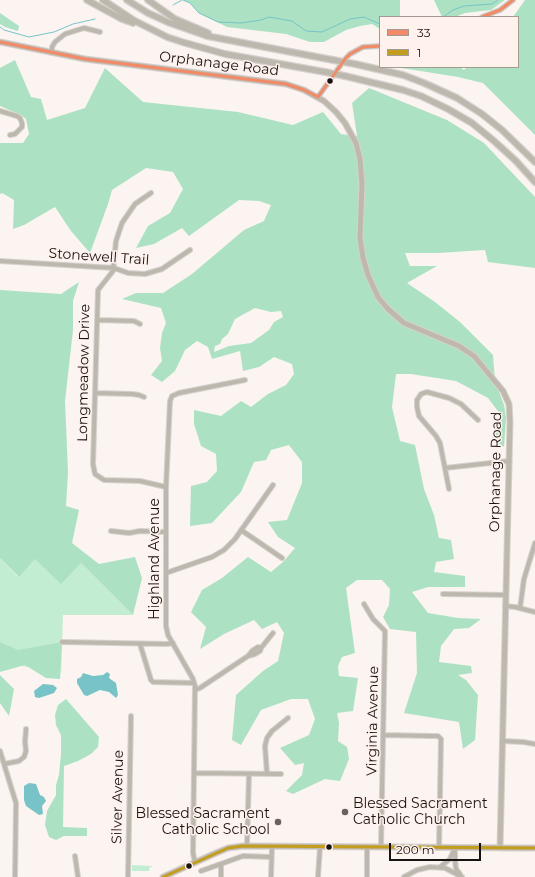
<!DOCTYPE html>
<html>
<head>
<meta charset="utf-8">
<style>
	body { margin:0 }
	#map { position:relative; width:535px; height:877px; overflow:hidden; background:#fbf4f1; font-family:Montserrat,sans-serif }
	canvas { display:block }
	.legend { position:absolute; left:379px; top:16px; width:140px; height:52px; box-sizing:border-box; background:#fff2ed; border:1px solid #a39995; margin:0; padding:5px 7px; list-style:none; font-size:12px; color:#181311 }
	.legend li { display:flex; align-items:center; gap:8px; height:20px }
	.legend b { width:20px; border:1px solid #a39995 }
	.scale { position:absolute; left:389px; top:843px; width:92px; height:18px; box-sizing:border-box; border:2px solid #181311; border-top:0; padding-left:5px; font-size:12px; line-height:14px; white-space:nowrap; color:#181311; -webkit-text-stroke:3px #fff2ed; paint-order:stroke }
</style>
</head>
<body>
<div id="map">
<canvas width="535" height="877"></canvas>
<ul class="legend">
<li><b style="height:5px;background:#f28a67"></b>33</li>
<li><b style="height:5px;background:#c39d1e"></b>1</li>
</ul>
<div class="scale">200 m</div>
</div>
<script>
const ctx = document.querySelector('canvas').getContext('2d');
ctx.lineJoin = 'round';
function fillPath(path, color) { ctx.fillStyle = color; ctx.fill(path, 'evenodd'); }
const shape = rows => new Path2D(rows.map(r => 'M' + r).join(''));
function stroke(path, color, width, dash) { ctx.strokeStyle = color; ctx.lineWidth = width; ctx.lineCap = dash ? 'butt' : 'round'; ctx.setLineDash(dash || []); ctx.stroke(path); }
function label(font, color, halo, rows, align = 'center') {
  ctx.font = font + ' Montserrat,sans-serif'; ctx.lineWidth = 3; ctx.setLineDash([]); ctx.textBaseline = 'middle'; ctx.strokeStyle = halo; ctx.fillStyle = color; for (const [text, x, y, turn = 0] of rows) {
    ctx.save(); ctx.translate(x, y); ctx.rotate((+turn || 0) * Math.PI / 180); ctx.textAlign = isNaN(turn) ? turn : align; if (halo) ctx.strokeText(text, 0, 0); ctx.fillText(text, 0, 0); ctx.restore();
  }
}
const green = shape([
	[0,558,18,577,35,559,81,563,133,615,63,615,61,673,0,662],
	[132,865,152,866,152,867,150,867,149,871,132,871]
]);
const forest = shape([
	[183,0,400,0,400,17,380,17,380,29,372,24,360,26,346,30,324,42,310,42,286,34,227,27,199,13,190,3],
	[434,0,505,0,491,10,465,13,455,17,442,17],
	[525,0,535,0,535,135,483,83,458,77,395,67,460,67,464,70,467,67,518,67,518,17,513,17],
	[0,13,19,26,18,31,5,27,0,24],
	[15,60,31,97,41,99,47,120,85,108,105,68,143,102,238,112,293,125,323,112,341,134,357,136,352,103,369,88,447,120,484,143,535,197,535,268,488,262,485,250,438,253,405,253,410,266,437,266,407,283,435,302,460,322,493,355,495,381,504,405,506,418,504,447,492,439,500,414,488,398,456,381,411,374,396,374,392,407,400,441,415,445,424,489,434,515,439,538,451,540,454,559,436,562,434,572,465,576,465,587,428,587,412,592,428,613,458,618,481,619,469,628,454,629,441,646,439,662,471,666,472,673,458,675,466,680,478,695,475,740,463,749,459,722,404,713,417,673,416,632,390,629,383,617,389,605,390,589,382,580,357,580,346,588,355,653,342,657,338,666,339,676,358,678,353,711,337,713,339,723,338,741,347,747,349,759,340,781,325,779,293,794,286,791,302,775,304,763,295,765,280,748,309,735,315,719,308,699,291,699,261,710,241,745,232,740,236,695,263,671,278,661,284,633,277,622,262,629,254,620,224,634,200,649,206,627,191,612,202,590,222,578,248,557,271,572,283,562,295,548,278,537,268,522,287,520,302,483,302,462,289,445,271,450,266,460,254,462,241,492,212,523,190,526,191,486,207,482,217,471,216,454,201,446,194,424,194,410,221,416,241,401,251,407,268,394,286,385,294,374,292,364,274,357,259,367,243,371,240,351,212,359,208,347,197,341,185,350,175,371,162,382,151,375,162,361,160,348,162,333,166,323,161,308,122,299,136,293,163,293,192,274,244,230,264,221,271,205,259,201,239,200,189,236,182,228,154,244,136,248,148,226,170,213,183,189,173,172,146,168,112,190,108,204,90,253,71,231,55,207,24,225,13,229,14,200,2,193,0,194,0,143,23,143,29,134,26,119,21,115,0,106,0,68],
	[255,308,271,312,281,311,283,317,274,322,269,330,251,343,229,346,214,352,215,346,220,344,222,339,228,334,235,319],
	[79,282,73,301,73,330,65,401,68,472,66,506,79,510,72,543,99,564,135,557,142,578,133,615,81,563,61,584,35,559,19,577,0,558,0,290,61,294],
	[0,642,18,650,62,642,60,679,46,678,25,665,0,672],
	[0,675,14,689,9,716,0,703],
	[66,699,99,737,98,747,91,754,78,761,64,766,63,827,87,828,87,836,64,836,56,840,49,837,45,825,47,811,56,795,56,785,59,775,61,754,61,735,56,725,55,715,58,705]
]);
const water = shape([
	[107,672,110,674,109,678,116,683,118,695,116,698,109,692,100,690,87,696,84,695,77,683,77,679,81,677,83,673,93,676,103,675],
	[43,684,53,685,57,688,54,693,39,698,35,697,34,691],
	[29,783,36,784,40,795,44,797,46,801,42,806,43,814,39,815,26,806,24,800,24,786]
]);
const stream = shape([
	[183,0,190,3,199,13,218,22,241,23,261,20,269,17,292,21,306,31,322,32,350,19,364,17,380,24],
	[173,5,182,0],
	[443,17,453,10,464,6,492,4,498,0],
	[0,27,4,30,29,37,54,32,73,24,95,19]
]);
const minor = shape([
	[482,17,500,10,513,0],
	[52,53,52,47,55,42,65,34,84,28,100,32],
	[318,97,345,59,350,54,363,47,380,46],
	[0,111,17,116,20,118,22,123,22,127,15,134,10,135],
	[151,193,135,204,122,223,116,241,113,271,98,290,93,464,95,474,104,480,140,481,166,487],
	[0,261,114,268,128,273,145,274,162,269,190,250],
	[97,320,134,321,140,324],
	[95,393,132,394,139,395,144,397],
	[445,468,509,461],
	[449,489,440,443,436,436,419,416,417,407,417,400,421,394,427,392,449,398,461,404,478,420],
	[241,530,282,558],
	[111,531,129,533,140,531,166,532],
	[166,573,212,557,224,550,235,539,273,485],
	[443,594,506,595],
	[364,604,373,619,385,631,381,847],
	[505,606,515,607,535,612],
	[520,608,524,579,535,543],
	[62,642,167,644,173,643],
	[140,644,151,680,153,682,194,683],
	[261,648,273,633],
	[195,690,200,688,248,656,255,654,260,651,261,648,258,647,252,651,248,656],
	[383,735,431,736,438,736,441,739,439,848],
	[503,741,523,742,535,744],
	[0,751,16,803,15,877],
	[4,764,19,761,24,757,26,751,25,742,26,729],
	[194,773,281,774],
	[267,774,265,746,267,738,272,731,288,718],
	[247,846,249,774],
	[455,848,455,860,456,869,460,874],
	[75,856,78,877],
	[195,862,193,853,195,686,193,679,168,635,166,626,166,487,170,401,172,396,179,393,245,380],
	[440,867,450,859,454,850],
	[201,871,243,856,271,857],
	[128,877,131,716],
	[221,877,221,864],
	[271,877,272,847],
	[318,877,320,847],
	[367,877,367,847],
	[404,877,417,870,430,867,445,868,462,877]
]);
const major = shape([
	[0,42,85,59,286,84,304,90,324,101,336,112,345,123,356,143,360,159,362,184,360,238,363,258,368,275,378,297,388,309,404,323,459,346,474,356,503,391,509,404,510,422,500,848],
	[163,877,216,853,228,848,243,846,535,848]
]);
const highway = shape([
	[87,0,122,19,133,23],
	[103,0,135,21,167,37,182,42,225,54,325,72],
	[127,0,148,13,170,23,207,36,333,60],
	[148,0,175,19,208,33],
	[355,64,403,75,424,83,457,98,482,114,502,130,535,162],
	[345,76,403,90,421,96,448,109,472,123,494,141,516,161,535,182]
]);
const highwayBridge = shape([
	[333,60,355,64],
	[325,72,345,76]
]);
const bus1 = shape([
	[482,17,500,10,513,0],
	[0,42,85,59,286,84,304,90,318,97,345,59,350,54,363,47,380,46]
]);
const bus2 = shape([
	[163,877,228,848,243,846,535,848]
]);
const markers = [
	[330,81,3.5,"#181311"],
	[345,812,4,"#67625f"],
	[278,822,4,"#67625f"],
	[329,847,3.5,"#181311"],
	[189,866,3.5,"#181311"]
];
const streetNames = [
	["Orphanage Road",219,64,7],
	["Stonewell Trail",99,257,4],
	["Longmeadow Drive",84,373,-89],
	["Orphanage Road",496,472,-89],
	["Highland Avenue",155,559,-90],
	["Virginia Avenue",373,721,-89],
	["Silver Avenue",118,797,-89]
];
const poiNames = [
	["Blessed Sacrament",353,804],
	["Catholic Church",353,820],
	["Blessed Sacrament",270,814,"right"],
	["Catholic School",270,830,"right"]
];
fillPath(green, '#c3edd3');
fillPath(forest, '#ace2c3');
fillPath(water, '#77c3c7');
stroke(stream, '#77c3c7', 1);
stroke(minor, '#d6d1ce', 6);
stroke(major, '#d6d1ce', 7);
stroke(highway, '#d6d1ce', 8);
stroke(minor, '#bdb8ae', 4);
stroke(major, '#bfb8ac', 5);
stroke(highway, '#bcb8ad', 5.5);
stroke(highwayBridge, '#d6d1ce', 8, []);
stroke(highwayBridge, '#bcb8ad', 5.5);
stroke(bus1, '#f28a67', 3);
stroke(bus2, '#c39d1e', 3);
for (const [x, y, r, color] of markers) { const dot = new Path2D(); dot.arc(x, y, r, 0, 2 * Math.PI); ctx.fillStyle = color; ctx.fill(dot); stroke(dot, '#fff2ed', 1.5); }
label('14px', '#181311', '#fff2ed', streetNames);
label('14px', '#181311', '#fff2ed', poiNames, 'left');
</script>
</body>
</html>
